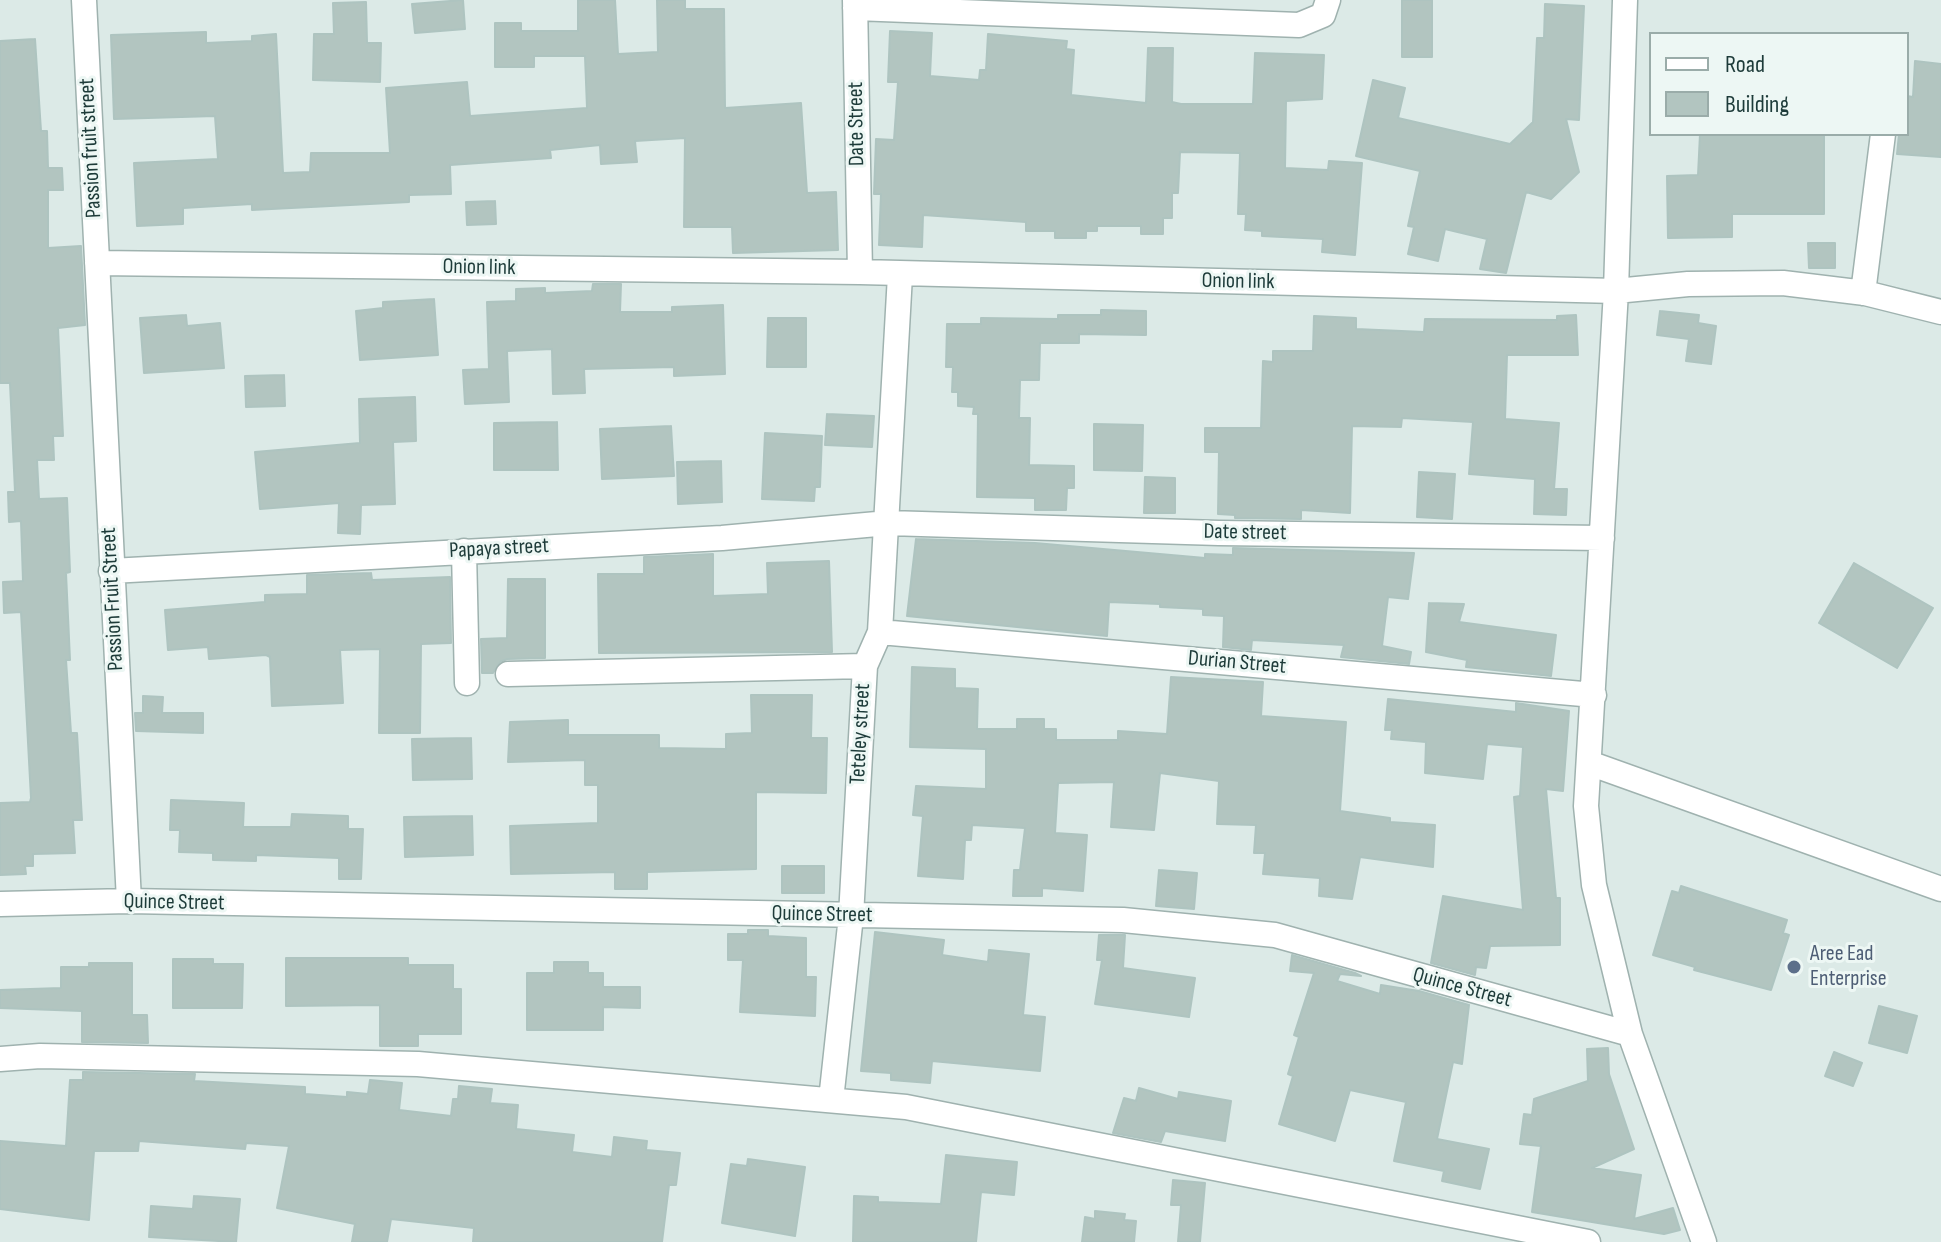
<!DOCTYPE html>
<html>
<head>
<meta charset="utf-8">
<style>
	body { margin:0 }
	#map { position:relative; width:1941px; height:1242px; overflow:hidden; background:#dceae7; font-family:"Sofia Sans Condensed",sans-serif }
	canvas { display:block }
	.legend { position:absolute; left:1649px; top:32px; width:260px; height:104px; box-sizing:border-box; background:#edf7f4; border:2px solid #9aaca9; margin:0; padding:10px 14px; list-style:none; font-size:24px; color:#1d3b39 }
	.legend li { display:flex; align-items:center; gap:16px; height:40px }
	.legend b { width:40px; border:2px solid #9aaca9 }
</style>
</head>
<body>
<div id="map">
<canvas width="1941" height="1242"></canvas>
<ul class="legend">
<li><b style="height:10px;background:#fff"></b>Road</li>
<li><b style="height:22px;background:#b2c5c0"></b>Building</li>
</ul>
</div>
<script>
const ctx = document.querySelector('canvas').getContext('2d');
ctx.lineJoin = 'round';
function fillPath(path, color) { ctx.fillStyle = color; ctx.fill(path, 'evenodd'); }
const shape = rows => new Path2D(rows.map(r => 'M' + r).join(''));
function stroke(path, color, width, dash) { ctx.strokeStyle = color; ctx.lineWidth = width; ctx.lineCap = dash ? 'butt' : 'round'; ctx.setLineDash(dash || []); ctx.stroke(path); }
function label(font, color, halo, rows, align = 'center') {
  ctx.font = font + ' "Sofia Sans Condensed",sans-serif'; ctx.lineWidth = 6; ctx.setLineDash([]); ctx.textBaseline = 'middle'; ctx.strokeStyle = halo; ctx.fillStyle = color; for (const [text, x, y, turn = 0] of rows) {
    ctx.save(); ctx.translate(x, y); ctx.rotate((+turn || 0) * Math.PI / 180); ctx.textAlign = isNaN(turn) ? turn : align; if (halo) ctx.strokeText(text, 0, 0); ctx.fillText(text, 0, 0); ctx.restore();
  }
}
const building = shape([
	[463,0,465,29,415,33,412,4,463,0],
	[578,0,615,0,618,54,658,52,657,0,685,0,685,9,724,9,725,108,801,103,807,193,836,192,838,250,733,253,732,227,684,227,685,138,635,141,637,162,601,164,600,145,550,150,551,158,450,165,451,194,409,195,409,202,252,210,252,204,183,208,183,224,137,226,134,163,218,159,215,116,114,119,111,35,206,32,206,43,252,41,252,36,276,34,283,173,310,172,311,153,390,153,386,88,467,82,470,116,587,108,585,56,534,56,534,67,495,67,495,23,521,23,521,31,578,31,578,0],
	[1402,0,1432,0,1432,57,1402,57,1402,0],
	[366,2,367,43,381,43,380,82,313,80,314,34,334,34,333,3,366,2],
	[1545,4,1584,6,1579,120,1566,119,1579,172,1551,199,1526,192,1506,273,1480,269,1487,239,1445,229,1438,261,1408,254,1414,227,1408,226,1420,171,1356,156,1373,80,1405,88,1398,118,1510,144,1533,122,1537,38,1544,38,1545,4],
	[890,31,932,33,930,76,979,80,980,70,986,70,988,34,1067,41,1066,49,1074,50,1071,95,1146,103,1148,48,1173,48,1172,102,1181,104,1253,104,1255,53,1324,55,1322,99,1286,101,1285,168,1328,170,1329,161,1362,163,1355,255,1322,252,1323,239,1262,236,1262,231,1245,230,1246,214,1238,214,1240,153,1180,152,1178,193,1172,193,1172,218,1163,218,1163,234,1141,234,1141,226,1097,226,1097,231,1086,231,1086,238,1055,238,1055,231,1026,231,1026,222,923,215,922,247,879,245,881,194,874,194,876,139,894,140,898,82,888,82,890,31],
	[35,39,41,131,47,131,48,168,62,168,63,190,48,190,48,248,81,246,85,325,58,328,63,436,53,436,54,460,37,460,39,499,67,498,70,572,66,573,70,660,66,660,71,733,77,733,82,820,73,820,75,853,33,854,33,866,25,866,26,874,0,875,0,803,30,802,31,798,21,612,4,613,3,582,23,581,21,521,9,522,8,492,15,492,10,383,0,383,0,41,35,39],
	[1915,61,1941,64,1941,157,1897,154,1899,134,1907,134,1907,96,1913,97,1915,61],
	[1700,134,1824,135,1824,214,1732,214,1732,237,1668,238,1667,176,1698,175,1700,134],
	[495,201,496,224,467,225,466,202,495,201],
	[1808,243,1835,243,1835,268,1809,268,1808,243],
	[593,284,621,284,620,312,672,312,672,307,723,305,725,374,674,376,674,367,584,369,585,393,553,394,552,349,507,351,509,402,465,404,463,370,489,369,487,302,516,301,516,289,545,288,545,293,592,291,593,284],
	[434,299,438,355,360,360,356,311,383,308,383,302,434,299],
	[1101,310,1146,311,1146,335,1079,334,1079,343,1040,343,1039,380,1020,380,1019,418,1030,418,1029,465,1074,466,1074,488,1067,488,1066,510,1035,510,1035,498,977,497,978,414,973,414,974,407,958,406,958,392,952,392,953,367,946,367,947,324,981,324,981,318,1058,319,1058,315,1101,315,1101,310],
	[1660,311,1699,315,1698,323,1716,326,1711,364,1686,361,1689,339,1657,335,1660,311],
	[186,315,187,326,220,323,224,368,144,373,140,318,186,315],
	[1576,315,1578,355,1507,355,1505,419,1559,423,1554,489,1567,489,1566,515,1534,514,1535,479,1469,474,1473,422,1402,418,1401,427,1352,426,1350,513,1301,510,1301,519,1235,518,1235,515,1218,514,1219,452,1205,452,1205,428,1261,428,1263,361,1273,362,1273,351,1313,351,1314,316,1356,318,1356,329,1424,332,1425,319,1557,320,1557,316,1576,315],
	[768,318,806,318,806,367,767,367,768,318],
	[284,375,285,406,246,407,245,376,284,375],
	[415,397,416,441,393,442,395,504,361,505,360,534,338,533,339,503,260,509,255,452,360,443,359,399,415,397],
	[827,414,874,416,872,447,825,445,827,414],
	[557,422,558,470,494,470,494,423,557,422],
	[1094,424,1143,425,1142,471,1094,470,1094,424],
	[671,426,674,476,602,479,600,429,671,426],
	[765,433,822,436,820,487,815,487,814,501,762,499,765,433],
	[721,461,722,502,678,504,677,462,721,461],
	[1419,472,1455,474,1452,519,1417,517,1419,472],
	[1145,477,1175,478,1175,513,1144,513,1145,477],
	[916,539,1035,543,1205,558,1205,554,1233,555,1233,548,1414,553,1408,599,1388,597,1382,646,1411,652,1409,664,1341,657,1344,645,1252,640,1251,650,1223,647,1224,616,1203,615,1203,609,1160,607,1160,604,1109,602,1107,636,907,616,916,539],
	[713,554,713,596,768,594,767,563,829,561,832,652,599,653,598,574,644,574,644,557,713,554],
	[1854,563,1933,608,1897,668,1819,623,1854,563],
	[371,573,372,580,450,577,451,643,421,644,420,733,379,733,380,649,340,650,343,703,272,706,270,657,266,655,209,659,208,647,168,650,165,610,265,602,265,595,307,594,307,575,371,573],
	[508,579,545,579,545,658,507,659,500,662,493,673,482,673,481,639,507,638,508,579],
	[1429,603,1464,604,1459,622,1556,635,1551,676,1466,667,1467,660,1426,652,1429,603],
	[912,667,955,669,955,688,978,689,977,729,1017,729,1017,719,1044,719,1044,729,1056,729,1056,740,1118,740,1118,731,1167,734,1171,677,1263,682,1261,716,1346,722,1340,811,1390,818,1390,822,1435,825,1433,867,1360,857,1352,899,1319,896,1320,878,1263,874,1265,853,1254,853,1256,825,1217,824,1219,781,1160,773,1154,830,1111,827,1114,782,1058,783,1055,833,1087,835,1083,891,1042,888,1042,896,1013,896,1014,870,1020,870,1025,828,972,825,971,840,965,840,963,879,918,876,923,816,913,815,916,786,986,789,986,749,910,747,912,667],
	[751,695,812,695,811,738,827,738,826,793,756,792,756,869,647,872,647,889,615,889,615,872,511,874,510,826,598,823,598,785,585,785,585,760,508,762,510,722,568,720,568,735,659,735,659,748,726,749,726,734,752,733,751,695],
	[143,696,163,697,162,713,203,713,203,733,136,731,135,713,143,713,143,696],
	[1388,699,1516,712,1516,703,1569,711,1563,791,1546,789,1556,898,1560,898,1560,945,1490,946,1486,968,1476,967,1475,975,1431,963,1443,896,1523,910,1514,797,1520,796,1523,747,1487,744,1483,779,1425,773,1426,742,1391,739,1392,730,1385,730,1388,699],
	[471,738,472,779,413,780,412,739,471,738],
	[171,800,244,803,243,827,291,827,292,814,348,816,348,829,363,829,361,879,339,879,339,858,256,855,256,861,213,860,213,853,179,852,180,830,170,830,171,800],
	[472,816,473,855,405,857,404,817,472,816],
	[782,866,824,866,824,893,782,893,782,866],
	[1159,870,1197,873,1194,909,1156,906,1159,870],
	[1681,886,1787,920,1783,933,1789,935,1771,990,1694,970,1695,967,1653,955,1672,891,1679,893,1681,886],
	[748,930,768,930,768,936,806,938,806,977,816,977,815,1016,740,1012,743,960,728,960,728,934,748,934,748,930],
	[875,932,944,940,942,955,988,962,989,950,1029,954,1023,1015,1045,1017,1040,1071,932,1061,930,1083,891,1080,891,1073,861,1071,875,932],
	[1099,935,1125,935,1123,968,1195,978,1189,1017,1095,1004,1102,960,1097,960,1099,935],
	[1292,955,1355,973,1361,976,1340,974,1337,981,1380,994,1381,985,1419,991,1469,1005,1462,1064,1453,1062,1437,1139,1489,1149,1480,1189,1442,1181,1444,1171,1394,1161,1406,1102,1350,1090,1335,1141,1279,1124,1293,1076,1288,1074,1299,1037,1294,1035,1314,973,1290,971,1292,955],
	[286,958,408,958,408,965,453,965,453,989,461,989,461,1034,418,1034,418,1046,380,1046,380,1005,286,1006,286,958],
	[173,959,213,959,213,964,243,964,242,1008,173,1008,173,959],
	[554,962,588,962,588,973,603,973,603,987,640,987,640,1008,603,1007,603,1030,527,1030,527,973,554,973,554,962],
	[89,963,132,963,132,1015,147,1015,148,1043,82,1042,82,1011,0,1008,0,990,61,988,61,967,89,967,89,963],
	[1879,1006,1917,1016,1907,1053,1869,1043,1879,1006],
	[1608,1048,1609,1074,1634,1149,1592,1168,1641,1175,1634,1219,1673,1208,1680,1230,1664,1234,1532,1212,1541,1146,1520,1144,1524,1114,1532,1115,1534,1099,1588,1081,1587,1049,1608,1048],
	[1834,1052,1862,1063,1853,1086,1825,1076,1834,1052],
	[83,1072,195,1074,194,1081,305,1087,305,1094,347,1097,347,1092,368,1094,370,1080,402,1083,399,1110,451,1116,453,1099,458,1099,459,1086,492,1089,490,1103,518,1105,516,1129,574,1135,572,1152,612,1157,614,1137,647,1141,646,1150,680,1153,676,1185,669,1185,662,1242,473,1242,474,1228,391,1219,387,1242,352,1242,355,1224,277,1208,289,1146,246,1143,245,1149,139,1141,138,1151,94,1151,89,1220,0,1209,0,1141,66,1146,70,1080,83,1080,83,1072],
	[1139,1088,1178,1099,1179,1092,1231,1101,1225,1141,1165,1131,1161,1142,1113,1133,1124,1098,1136,1101,1139,1088],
	[946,1155,1017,1162,1014,1195,981,1192,976,1242,853,1242,854,1196,878,1197,878,1202,941,1204,946,1155],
	[748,1159,805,1167,795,1236,722,1223,731,1164,747,1166,748,1159],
	[1173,1180,1205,1183,1200,1242,1178,1242,1181,1205,1171,1205,1173,1180],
	[194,1196,240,1199,236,1242,149,1237,151,1206,193,1209,194,1196],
	[1095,1211,1125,1214,1124,1220,1136,1221,1134,1242,1082,1242,1085,1217,1095,1219,1095,1211]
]);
const minor = shape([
	[84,0,129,901],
	[855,0,860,272,1616,291,1688,284,1783,283,1865,293,1941,312],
	[1625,0,1616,291,1586,806,1594,885,1630,1034,1704,1242],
	[855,8,1299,25,1323,15,1328,0],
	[97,263,860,272],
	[1863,293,1883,134],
	[464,551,467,683],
	[111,571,722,538,888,523,1219,533,1602,538],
	[880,632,1594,695],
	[508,674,865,666],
	[1589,763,1941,889],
	[0,904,129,901,1123,920,1275,935,1630,1034],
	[0,1059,40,1056,418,1064,906,1107,1588,1242],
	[831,1100,851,916,865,666,880,632,900,275]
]);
const markers = [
	[1794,967,8,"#5c6f8a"]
];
const streetNames = [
	["Date Street",857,124,-91],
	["Passion fruit street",91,148,-93],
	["Onion link",479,268,1],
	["Onion link",1238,282,1],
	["Date street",1245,533,1],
	["Papaya street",499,549,-3],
	["Passion Fruit Street",113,599,-93],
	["Durian Street",1237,663,5],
	["Teteley street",861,734,-87],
	["Quince Street",174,903,1],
	["Quince Street",822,915,1],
	["Quince Street",1462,988,15]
];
const serviceNames = [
	["Aree Ead",1810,954],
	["Enterprise",1810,979]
];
fillPath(building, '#b2c5c0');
stroke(building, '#aec4c0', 2);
stroke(minor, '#9fb2af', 27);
stroke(minor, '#fff', 24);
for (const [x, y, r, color] of markers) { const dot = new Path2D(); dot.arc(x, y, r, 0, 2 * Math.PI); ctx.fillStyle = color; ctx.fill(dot); stroke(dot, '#edf7f4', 3); }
label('22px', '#1d3b39', '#edf7f4', streetNames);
label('22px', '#4e5e75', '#edf7f4', serviceNames, 'left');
</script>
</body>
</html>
